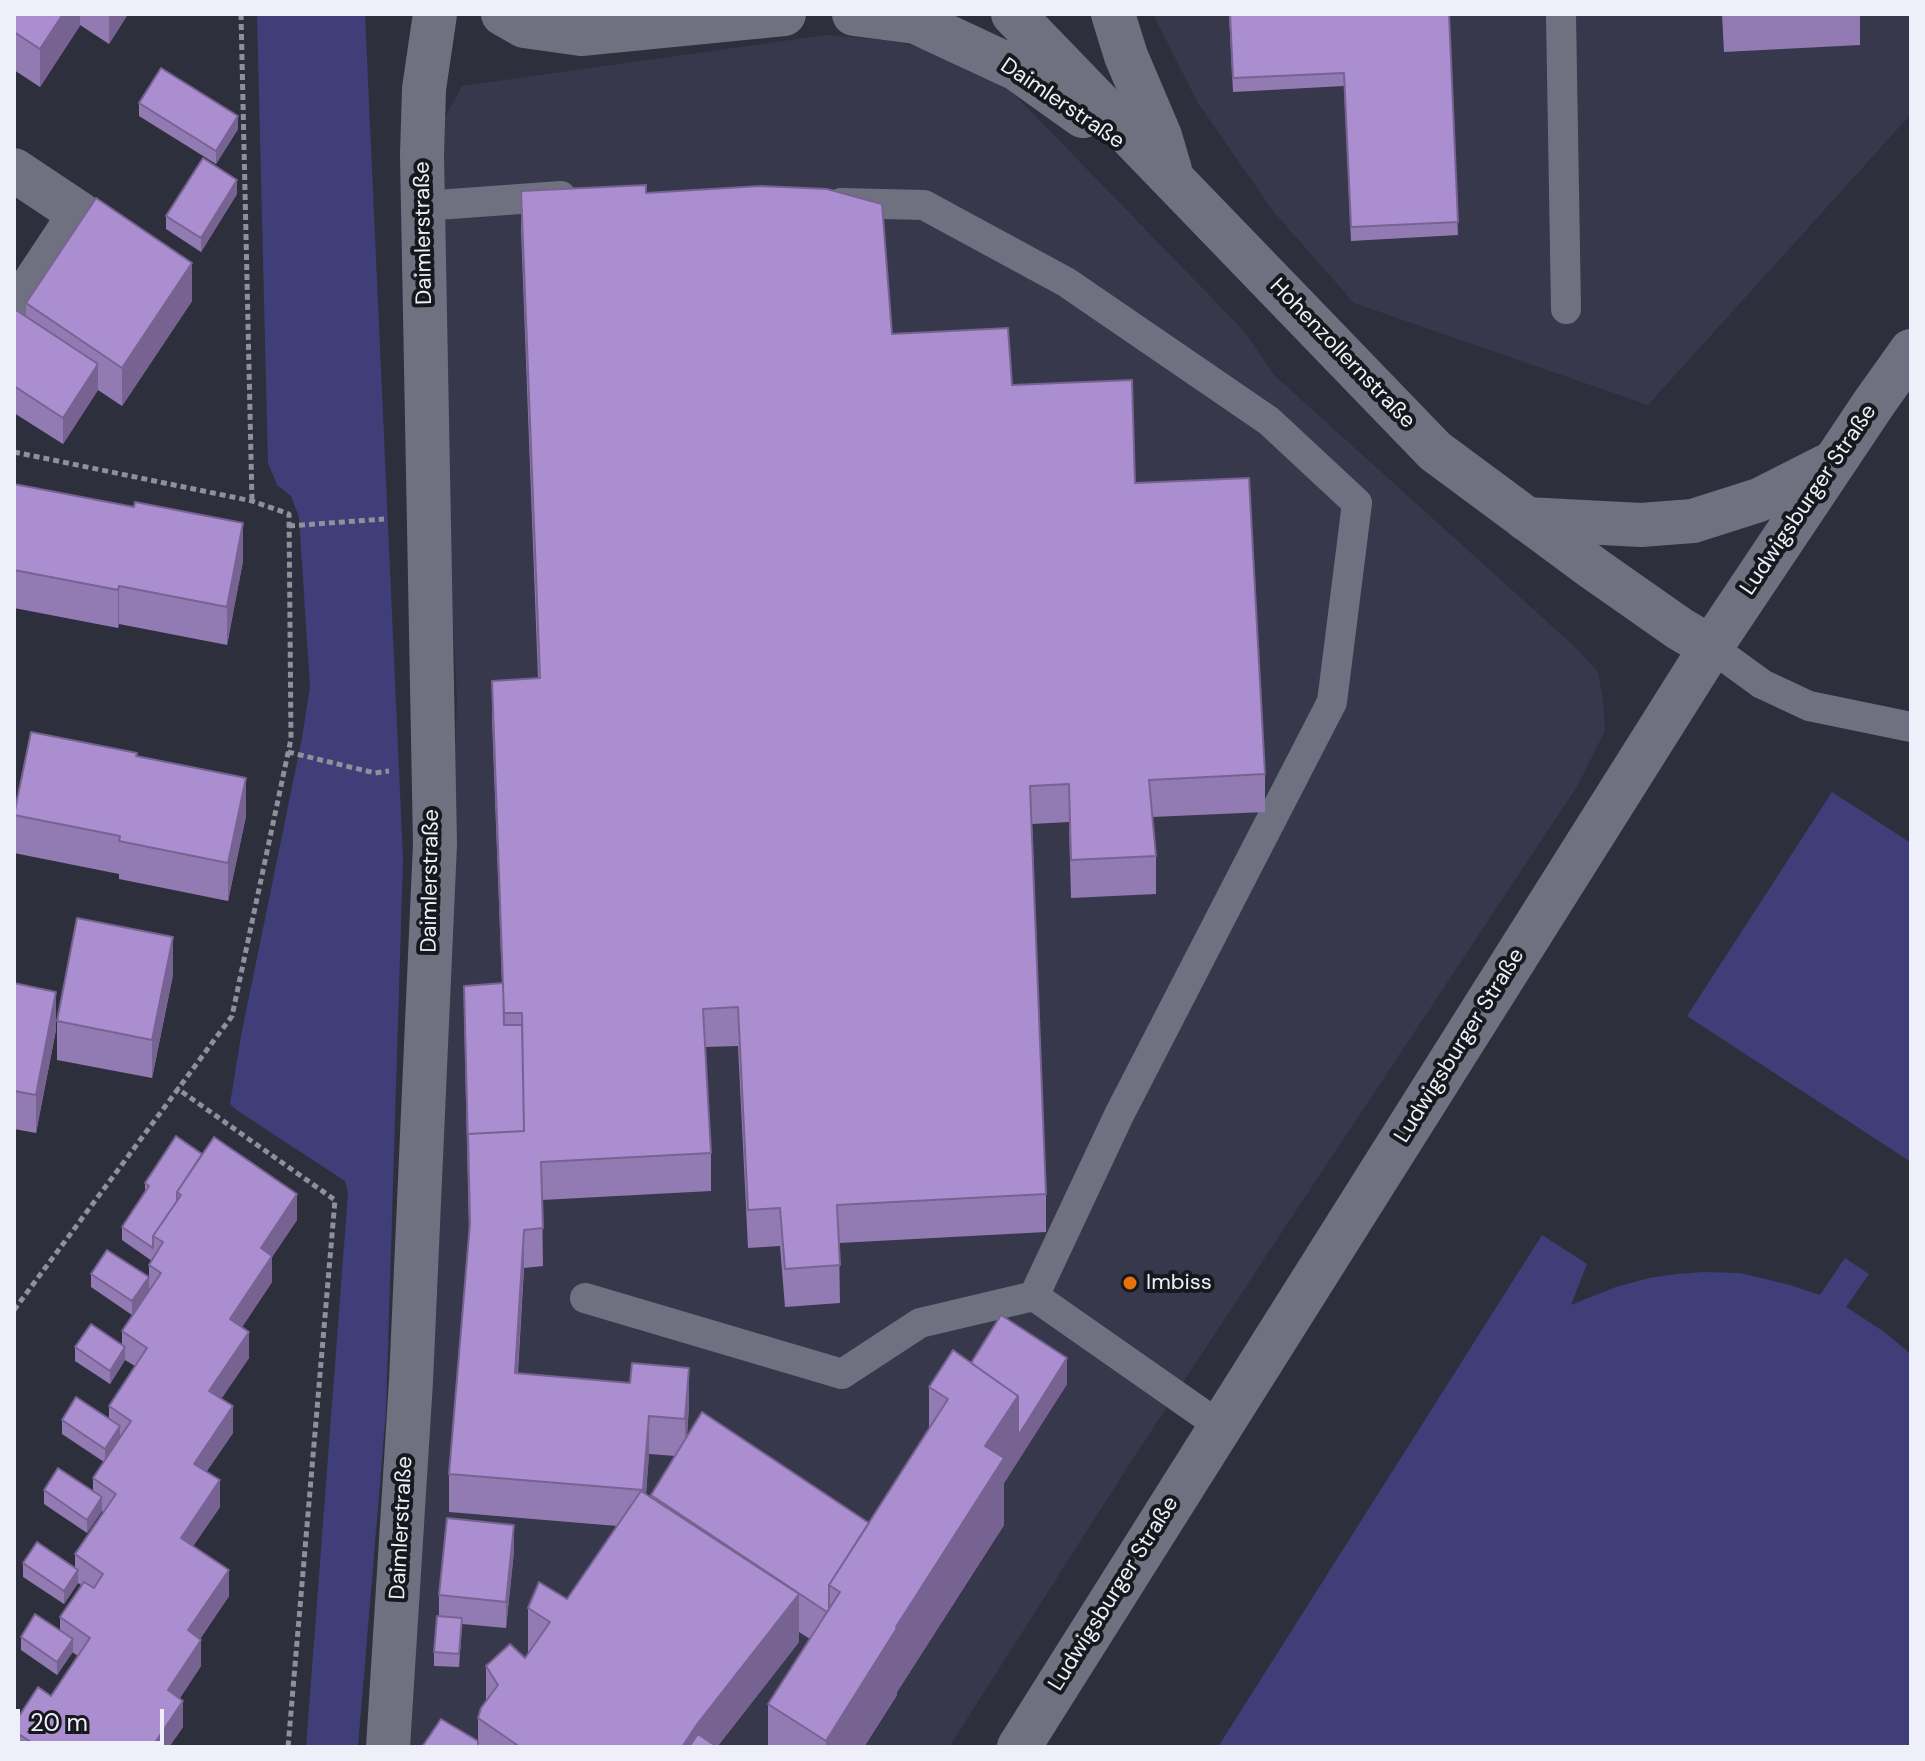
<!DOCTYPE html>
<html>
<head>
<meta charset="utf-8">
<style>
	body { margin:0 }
	#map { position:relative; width:1925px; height:1761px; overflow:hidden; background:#2e2f3c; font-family:"DM Sans",sans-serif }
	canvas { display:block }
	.frame { position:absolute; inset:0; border:16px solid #eeeff8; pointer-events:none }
	.scale { position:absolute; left:16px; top:1709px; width:148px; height:36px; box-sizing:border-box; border:4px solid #eeeff8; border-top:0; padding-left:10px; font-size:24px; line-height:28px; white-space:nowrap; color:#eeeff8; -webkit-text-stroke:6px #17181e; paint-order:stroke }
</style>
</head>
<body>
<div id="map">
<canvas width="1925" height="1761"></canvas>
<div class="frame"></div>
<div class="scale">20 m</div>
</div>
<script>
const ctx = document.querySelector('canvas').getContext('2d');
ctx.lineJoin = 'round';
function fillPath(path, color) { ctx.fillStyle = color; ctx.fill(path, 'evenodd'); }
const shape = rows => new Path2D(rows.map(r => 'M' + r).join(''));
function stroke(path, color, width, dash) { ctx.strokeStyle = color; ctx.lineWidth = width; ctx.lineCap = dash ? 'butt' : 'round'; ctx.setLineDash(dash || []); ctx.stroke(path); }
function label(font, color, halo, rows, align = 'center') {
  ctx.font = font + ' "DM Sans",sans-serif'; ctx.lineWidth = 8; ctx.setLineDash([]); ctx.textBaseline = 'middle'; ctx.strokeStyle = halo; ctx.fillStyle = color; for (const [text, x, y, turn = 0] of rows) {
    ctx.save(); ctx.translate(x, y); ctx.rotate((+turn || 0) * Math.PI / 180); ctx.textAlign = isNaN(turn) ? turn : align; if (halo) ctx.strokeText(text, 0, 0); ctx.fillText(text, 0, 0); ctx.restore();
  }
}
const built = shape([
	[1153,14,1911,14,1911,114,1648,405,1354,303,1273,211,1198,103],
	[826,35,896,41,948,55,1012,92,1244,331,1274,375,1575,647,1598,672,1603,699,1605,731,1578,785,1264,1259,1134,1457,949,1747,401,1747,442,1133,457,699,442,406,435,186,444,119,462,86]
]);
const green = shape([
	[257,14,365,14,403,859,386,1411,358,1747,306,1747,348,1193,345,1181,238,1111,230,1104,241,1036,302,738,310,687,299,517,291,496,277,485,268,463],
	[1832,792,1911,843,1911,1162,1687,1016],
	[1542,1235,1587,1264,1571,1305,1616,1287,1649,1278,1677,1274,1703,1272,1740,1273,1790,1285,1820,1295,1845,1258,1869,1274,1846,1307,1883,1331,1911,1354,1911,1747,1218,1747]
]);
const path = shape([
	[241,14,252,501],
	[14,452,252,501,289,514,291,739,232,1016,178,1089],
	[289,526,384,519],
	[288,752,375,773,389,771],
	[14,1310,178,1089,335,1200,288,1747]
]);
const lane = shape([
	[1561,14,1566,309],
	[841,203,924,205,1066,282,1269,421,1357,503,1332,702,1119,1115,1034,1296,1220,1426],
	[423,206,561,196],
	[1711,647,1762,684,1809,706,1911,727],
	[585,1298,842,1374,920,1323,1034,1296]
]);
const street = shape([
	[503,14,524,26,581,34,784,14],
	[854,14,916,22,1017,69,1083,116],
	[1013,14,1435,451,1593,568,1680,629,1711,647],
	[1113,14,1126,56,1160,136,1170,170],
	[14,170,80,214,14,314],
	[388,1747,411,1381,435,844,422,155,424,89,435,14]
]);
const secondary = shape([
	[1526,519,1641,525,1693,521,1759,500,1832,463],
	[1019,1747,1711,647,1874,403,1911,351]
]);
const wall = shape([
	[14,14,128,14,109,44,80,25,40,87,14,70],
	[1229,14,1449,14,1458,235,1351,241,1344,86,1233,92],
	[1722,14,1860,14,1860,45,1724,52],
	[139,103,238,129,216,164,139,116],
	[521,191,646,193,892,334,1012,385,1135,483,1265,774,1265,812,1152,817,1156,856,1156,894,1071,898,1069,822,1032,824,1046,1194,1046,1232,839,1243,840,1303,785,1307,780,1246,748,1248,738,1046,705,1047,711,1153,711,1191,542,1200,543,1266,524,1268,518,1373,689,1406,687,1437,869,1523,929,1430,929,1387,971,1363,1067,1384,1004,1483,1004,1525,897,1692,897,1695,864,1747,768,1747,768,1704,810,1639,799,1632,799,1642,717,1747,422,1747,478,1741,478,1718,486,1701,486,1666,525,1658,528,1653,528,1608,567,1599,617,1526,449,1512,449,1474,469,1233,464,1012,502,983,492,720,492,681,538,678,521,229],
	[649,1454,675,1456,651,1495,651,1498,646,1495],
	[237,194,201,252,166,229,166,216],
	[192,301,122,406,98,390,63,444,14,413,14,314,26,316,26,303],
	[14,484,243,561,227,645,119,624,118,628,14,608],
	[137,756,246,816,228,901,119,879,119,874,14,853,14,815],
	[173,975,152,1078,57,1060,57,1021],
	[14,983,56,1030,36,1133,14,1129],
	[145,1183,297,1220,272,1257,272,1282,242,1327,249,1358,221,1399,233,1433,206,1472,220,1507,193,1546,229,1596,200,1639,201,1666,180,1698,183,1727,169,1747,14,1747,14,1724,51,1696,78,1656,72,1652,57,1675,21,1650,21,1637,60,1630,60,1617,81,1585,78,1583,64,1604,23,1577,23,1563,75,1567,75,1554,103,1512,102,1511,87,1533,44,1504,44,1490,93,1491,93,1478,104,1462,62,1434,62,1420,109,1419,109,1406,135,1366,125,1360,110,1384,75,1361,75,1347,122,1345,122,1331,132,1315,91,1287,91,1274,149,1277,149,1265,152,1261,122,1240,122,1227,145,1192],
	[514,1551,506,1628,462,1624,459,1667,434,1666,434,1652,439,1616,439,1595]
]);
const shadedWall = shape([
	[63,14,80,14,80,26,40,87,40,49],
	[109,14,128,14,109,44],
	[238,116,238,129,216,164,216,151],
	[237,180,237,194,201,252,201,238],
	[192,263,192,301,122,406,122,368],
	[98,364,98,390,63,444,63,418],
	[243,523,243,561,227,645,227,607],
	[119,586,119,624,118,628,118,590],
	[246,778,246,816,228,901,228,863],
	[173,937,173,975,152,1078,152,1040],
	[56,992,56,1030,36,1133,36,1095],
	[297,1194,297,1220,272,1257,272,1282,230,1345,230,1319,261,1248],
	[524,1230,524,1268,515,1411,515,1373],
	[149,1277,149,1291,132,1315,132,1301],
	[249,1332,249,1358,209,1417,209,1391],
	[125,1347,125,1360,110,1384,110,1371],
	[1067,1358,1067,1384,1004,1483,1004,1525,897,1692,897,1695,864,1747,826,1747,826,1741,896,1627,985,1446,1018,1396],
	[689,1368,689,1406,685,1457,685,1419],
	[233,1406,233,1433,194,1490,194,1464],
	[649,1416,649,1454,643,1528,643,1490],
	[120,1426,120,1440,105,1462,105,1449],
	[220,1480,220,1507,181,1564,181,1538],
	[102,1497,102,1511,87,1533,87,1520],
	[514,1525,514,1551,506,1628,506,1602],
	[78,1570,78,1583,64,1604,64,1591],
	[229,1570,229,1596,188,1657,188,1630],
	[799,1594,799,1642,717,1747,682,1747,698,1723],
	[73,1639,73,1652,57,1675,57,1662],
	[201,1640,201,1666,168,1716,168,1690],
	[183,1701,183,1727,169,1747,152,1747]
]);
const building = shape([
	[14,14,63,14,40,49,14,32,14,14],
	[1230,14,1449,14,1458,222,1351,227,1344,73,1233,78,1230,14],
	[161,68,238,116,216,151,139,103,161,68],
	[203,158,237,180,201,238,166,216,203,158],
	[646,185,646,193,760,186,827,189,882,204,892,334,1008,328,1012,385,1132,380,1135,483,1249,478,1265,774,1149,780,1156,856,1071,860,1069,784,1030,786,1046,1194,837,1205,840,1265,785,1269,780,1208,748,1210,738,1007,703,1009,711,1153,541,1162,543,1228,524,1230,515,1373,630,1383,632,1363,689,1368,685,1419,649,1416,643,1490,449,1474,470,1223,468,1134,524,1131,522,1013,504,1013,492,681,540,678,521,191,646,185],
	[96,198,192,263,122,368,26,303,96,198],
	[16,310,98,364,63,418,14,386,14,314,16,310],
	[14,484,134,507,135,502,243,523,227,607,119,586,118,590,14,570,14,484],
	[31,732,137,753,136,756,246,778,228,863,119,841,120,836,14,815,31,732],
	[77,918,173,937,152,1040,57,1021,77,918],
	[14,983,56,992,36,1095,14,1091,14,983],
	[503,983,504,1025,522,1025,524,1131,468,1134,468,1146,464,986,503,983],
	[176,1136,202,1154,177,1192,177,1201,153,1236,153,1248,122,1227,149,1186,145,1183,176,1136],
	[214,1137,297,1194,261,1248,272,1256,230,1319,249,1332,209,1391,233,1406,194,1464,220,1480,181,1538,229,1570,188,1630,201,1640,168,1690,183,1701,152,1747,32,1747,34,1744,14,1731,14,1724,38,1687,51,1696,90,1638,60,1617,84,1582,94,1588,103,1574,75,1554,116,1494,93,1478,131,1421,109,1406,147,1348,122,1331,161,1273,149,1265,163,1242,153,1236,181,1195,177,1192,214,1137],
	[107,1250,149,1277,132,1301,91,1274,107,1250],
	[1001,1315,1067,1358,1018,1436,1018,1396,971,1363,1001,1315],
	[91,1324,125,1347,110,1371,75,1347,91,1324],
	[953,1350,1018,1396,985,1446,1004,1458,896,1627,897,1628,826,1741,768,1704,840,1592,829,1585,948,1399,929,1387,953,1350],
	[76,1397,120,1426,105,1449,62,1420,76,1397],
	[702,1412,869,1523,829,1585,829,1609,827,1612,651,1495,702,1412],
	[58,1468,102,1497,87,1520,44,1490,58,1468],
	[641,1491,799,1594,698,1723,682,1747,520,1747,478,1718,481,1708,498,1685,486,1666,510,1644,525,1658,550,1622,528,1608,539,1582,567,1599,641,1491],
	[447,1518,514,1525,506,1602,439,1595,447,1518],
	[37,1542,78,1570,64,1591,23,1563,37,1542],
	[35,1614,73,1639,57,1662,21,1637,35,1614],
	[437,1616,462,1618,459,1654,434,1652,437,1616],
	[441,1719,478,1741,478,1747,422,1747,441,1719],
	[698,1734,717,1747,689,1747,698,1734]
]);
const markers = [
	[1130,1283,8,"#e8710a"]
];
const streetNames = [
	["Daimlerstraße",1062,104,34],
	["Daimlerstraße",424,233,-91],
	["Hohenzollernstraße",1342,354,46],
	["Ludwigsburger Straße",1809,500,-56],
	["Daimlerstraße",431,881,-89],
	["Ludwigsburger Straße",1460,1046,-58],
	["Daimlerstraße",402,1528,-87],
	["Ludwigsburger Straße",1114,1594,-58]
];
const poiNames = [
	["Imbiss",1146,1283]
];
fillPath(built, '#37384b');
fillPath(green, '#403e78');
stroke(path, '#8f909b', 5, [6, 4]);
stroke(lane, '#707180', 30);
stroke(street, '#707180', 44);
stroke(secondary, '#707180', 44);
fillPath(wall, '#927ab3');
fillPath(shadedWall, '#776392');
fillPath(building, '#aa8ed0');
stroke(building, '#776392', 2);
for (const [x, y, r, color] of markers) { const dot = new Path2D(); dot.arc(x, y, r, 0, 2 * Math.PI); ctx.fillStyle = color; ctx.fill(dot); stroke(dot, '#17181e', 3); }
label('22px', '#eeeff8', '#17181e', streetNames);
label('22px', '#eeeff8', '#17181e', poiNames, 'left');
</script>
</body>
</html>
